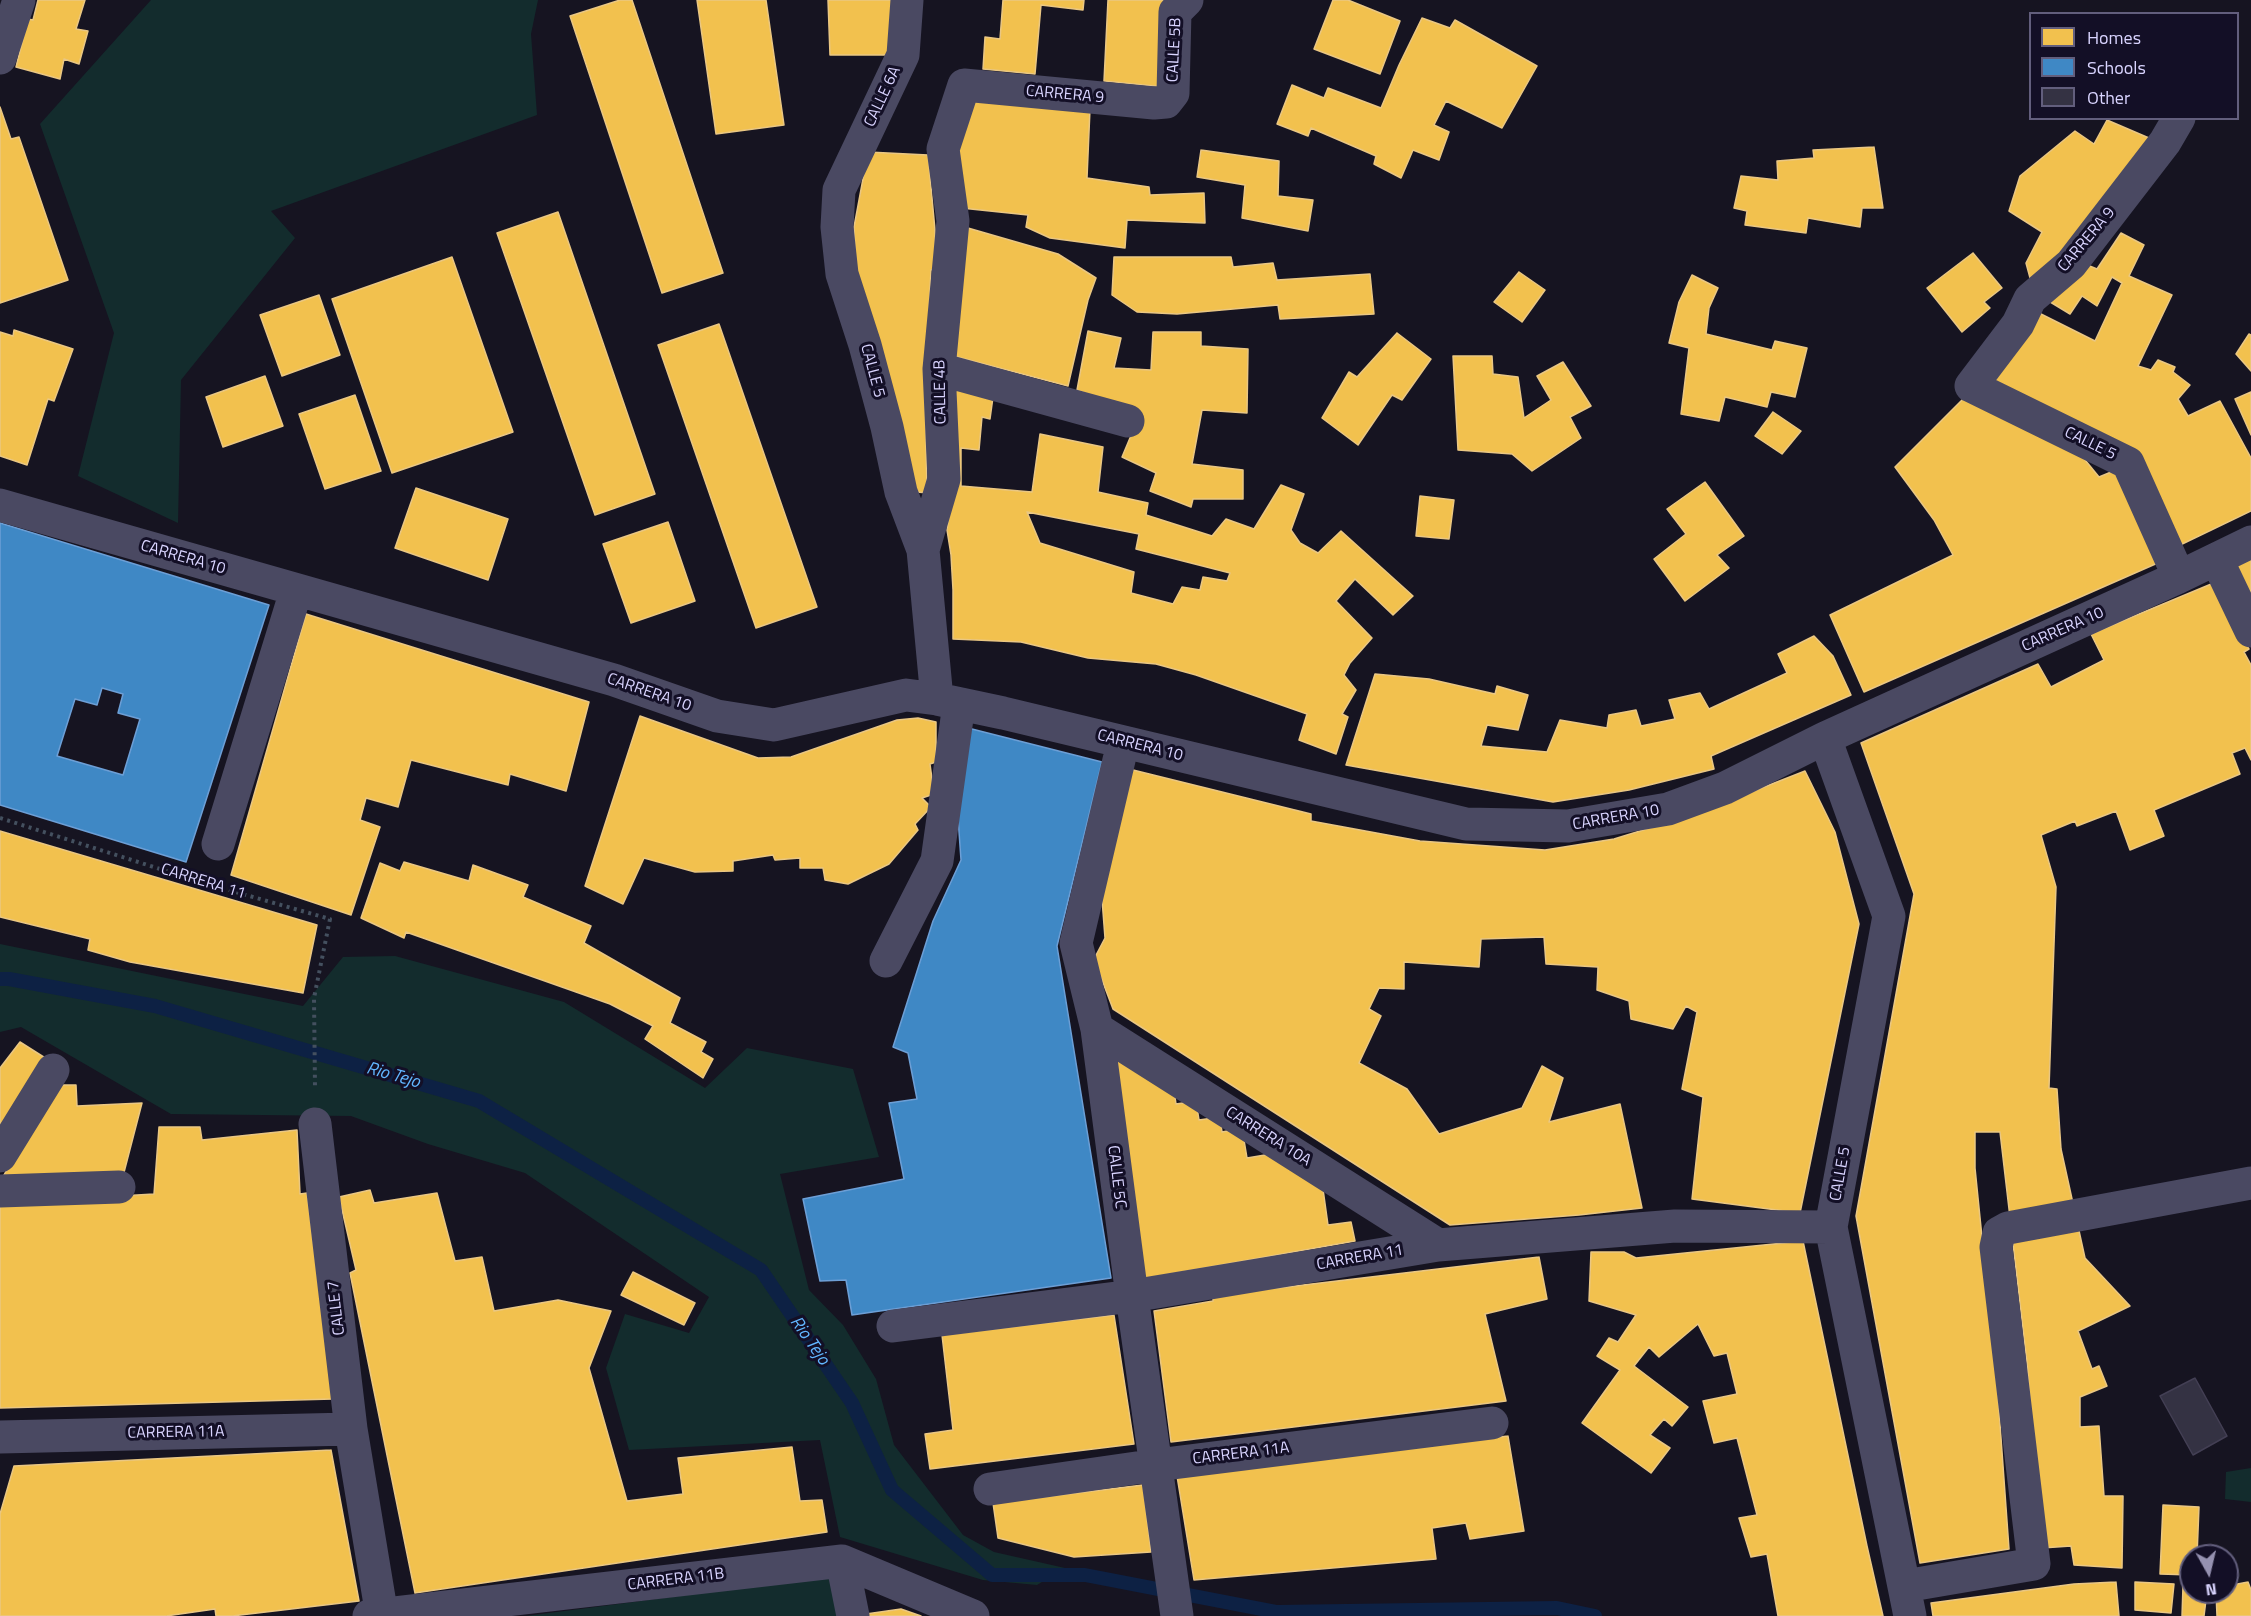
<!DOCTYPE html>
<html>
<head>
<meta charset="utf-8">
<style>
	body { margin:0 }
	#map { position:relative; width:2251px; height:1616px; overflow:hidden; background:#161421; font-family:"Titillium Web",sans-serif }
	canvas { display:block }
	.legend { position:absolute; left:2029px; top:12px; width:210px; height:108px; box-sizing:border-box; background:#130f26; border:2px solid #625e7d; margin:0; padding:8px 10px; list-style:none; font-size:18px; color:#d9d4ff }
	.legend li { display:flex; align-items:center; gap:12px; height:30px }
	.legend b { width:30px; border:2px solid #625e7d }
	.north { position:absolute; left:2179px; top:1544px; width:60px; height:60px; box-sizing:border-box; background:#130f26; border:2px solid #625e7d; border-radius:50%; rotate:172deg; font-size:16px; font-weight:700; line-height:24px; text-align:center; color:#d9d4ff }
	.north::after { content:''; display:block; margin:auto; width:21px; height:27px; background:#9591b1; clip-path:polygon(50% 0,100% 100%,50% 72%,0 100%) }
</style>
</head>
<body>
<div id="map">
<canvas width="2251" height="1616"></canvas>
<ul class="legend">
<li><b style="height:16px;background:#f2c14e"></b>Homes</li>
<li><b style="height:16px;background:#3f88c5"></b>Schools</li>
<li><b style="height:16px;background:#343243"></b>Other</li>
</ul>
<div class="north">N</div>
</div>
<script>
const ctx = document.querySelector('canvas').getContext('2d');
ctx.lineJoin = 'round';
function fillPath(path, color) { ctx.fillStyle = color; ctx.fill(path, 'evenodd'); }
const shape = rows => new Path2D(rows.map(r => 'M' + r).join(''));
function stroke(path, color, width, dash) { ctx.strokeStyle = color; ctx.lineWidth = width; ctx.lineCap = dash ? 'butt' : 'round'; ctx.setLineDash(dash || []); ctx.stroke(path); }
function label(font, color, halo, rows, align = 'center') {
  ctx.font = font + ' "Titillium Web",sans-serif'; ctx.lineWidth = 6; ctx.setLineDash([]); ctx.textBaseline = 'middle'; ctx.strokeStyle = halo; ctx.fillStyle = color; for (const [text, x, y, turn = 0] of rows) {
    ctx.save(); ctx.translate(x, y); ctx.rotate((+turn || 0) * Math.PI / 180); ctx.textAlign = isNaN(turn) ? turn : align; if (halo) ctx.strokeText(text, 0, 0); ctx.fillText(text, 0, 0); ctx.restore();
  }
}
const green = shape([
	[151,0,538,0,531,34,537,115,271,211,295,238,181,380,178,523,78,476,114,333,40,124],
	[0,944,303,1006,343,957,395,956,564,1002,705,1088,747,1048,853,1069,879,1157,780,1174,809,1290,843,1325,876,1379,894,1445,963,1535,994,1552,1065,1568,1037,1585,983,1580,840,1537,820,1440,629,1450,606,1368,625,1314,689,1333,709,1297,525,1173,428,1144,351,1116,171,1114,21,1027,0,1032],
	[2251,1468,2251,1502,2225,1499,2226,1472],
	[833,1576,840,1616,526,1616]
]);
const homes = shape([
	[38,0,85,0,76,29,88,31,79,64,64,59,60,79,16,67,28,19,33,20,38,0],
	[620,0,632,0,723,273,662,293,570,16,620,0],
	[697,0,766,0,784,125,716,134,697,0],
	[828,0,892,0,892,55,830,55,828,0],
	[1003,0,1084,0,1083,10,1041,5,1035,74,983,69,985,37,1000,39,1003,0],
	[1108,0,1166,0,1164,87,1104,81,1108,0],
	[1333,0,1348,0,1400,21,1380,74,1314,49,1333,0],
	[1422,18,1450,28,1455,20,1537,66,1502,128,1446,101,1434,125,1449,132,1439,160,1413,150,1401,178,1374,164,1376,156,1311,128,1308,136,1277,124,1292,85,1324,98,1328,88,1381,108,1399,65,1422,18],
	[966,98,1090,109,1087,178,1149,187,1150,195,1204,193,1205,223,1127,220,1125,248,1050,238,1026,227,1028,215,961,208,954,147,966,98],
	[0,107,11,139,19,137,68,280,0,303,0,107],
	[2107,120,2149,138,2033,289,2026,263,2042,232,2009,211,2020,176,2075,131,2094,144,2107,120],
	[1874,147,1883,208,1862,208,1860,227,1808,218,1806,233,1745,225,1747,211,1734,208,1741,176,1778,180,1777,161,1814,158,1813,150,1874,147],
	[1201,150,1279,161,1278,196,1313,200,1308,231,1242,218,1245,185,1197,177,1201,150],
	[868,152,928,155,935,230,936,269,931,270,925,392,927,493,908,491,856,270,854,227,868,152],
	[558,212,655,494,595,515,497,233,558,212],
	[961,226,1058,254,1096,278,1088,300,1068,386,946,354,961,226],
	[2121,233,2144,245,2129,276,2172,295,2138,366,2151,370,2158,360,2175,367,2173,372,2190,385,2178,399,2188,416,2220,401,2251,458,2251,511,2176,547,2137,456,1983,382,2033,310,2095,341,2122,283,2112,277,2097,306,2082,296,2070,314,2042,297,2080,262,2097,269,2121,233],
	[1973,253,2002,288,1984,302,1990,308,1962,332,1927,288,1973,253],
	[452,257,513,432,392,473,332,299,452,257],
	[1114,257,1231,257,1233,267,1273,263,1277,280,1370,274,1374,314,1280,319,1278,305,1177,314,1137,312,1112,295,1114,257],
	[1519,272,1545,290,1522,322,1494,302,1519,272],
	[1692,275,1718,288,1709,308,1706,334,1772,350,1775,341,1807,348,1795,397,1771,392,1767,407,1725,397,1719,421,1681,414,1689,348,1669,343,1679,302,1692,275],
	[319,295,340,355,282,376,260,315,319,295],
	[719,324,817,607,756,628,658,345,719,324],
	[14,330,73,349,54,401,48,399,27,465,0,456,0,332,13,336,14,330],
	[1088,331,1121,338,1114,368,1151,370,1153,332,1201,332,1201,346,1248,349,1247,413,1202,410,1192,464,1243,470,1243,499,1193,499,1191,507,1150,491,1156,473,1122,457,1140,414,1077,390,1088,331],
	[1397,333,1431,359,1402,400,1392,395,1358,445,1322,418,1349,372,1357,377,1397,333],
	[2249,334,2251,335,2251,371,2236,354,2249,334],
	[1453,356,1492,356,1493,374,1518,377,1524,418,1551,400,1537,376,1563,362,1591,406,1570,417,1581,438,1532,471,1512,454,1458,450,1453,356],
	[265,376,283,426,223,447,206,397,265,376],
	[947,380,994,390,990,419,982,417,979,450,961,448,961,486,1032,492,1040,434,1103,447,1098,492,1148,503,1146,515,1212,536,1226,519,1254,529,1281,485,1304,494,1291,530,1300,543,1318,553,1341,531,1413,596,1393,615,1355,579,1336,601,1372,638,1350,663,1344,675,1356,690,1342,714,1348,717,1336,754,1299,740,1307,714,1196,675,1156,664,1088,658,1021,642,953,639,953,590,951,555,947,530,953,485,947,380],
	[1027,512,1139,534,1136,549,1230,573,1227,581,1203,577,1200,590,1182,587,1173,604,1131,593,1134,572,1040,543,1027,512],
	[2251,392,2251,435,2235,399,2251,392],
	[355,395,381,471,325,489,299,414,355,395],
	[1966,396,2077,450,2099,477,2116,470,2160,562,1864,692,1830,615,1953,555,1934,520,1895,467,1966,396],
	[1773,412,1801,431,1782,454,1755,436,1773,412],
	[1705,482,1744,536,1717,555,1729,568,1685,601,1654,559,1686,534,1667,509,1705,482],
	[416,488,508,519,488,580,395,548,416,488],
	[1420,496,1454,500,1449,539,1416,536,1420,496],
	[668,522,695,601,631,623,603,544,668,522],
	[2251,554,2251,616,2227,568,2251,554],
	[2216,582,2249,649,2244,652,2251,665,2251,760,2245,748,2232,753,2240,774,2154,810,2164,836,2130,850,2116,811,2077,826,2075,821,2041,835,2056,887,2049,1088,2057,1089,2061,1149,2085,1258,2130,1306,2078,1331,2092,1369,2099,1366,2107,1386,2080,1397,2080,1427,2099,1426,2104,1496,2123,1496,2122,1568,2074,1565,2071,1546,2042,1548,2027,1363,2000,1132,1975,1132,1975,1168,1998,1396,2009,1549,1920,1563,1856,1216,1914,894,1861,743,2038,664,2051,687,2104,660,2091,634,2216,582],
	[306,614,589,702,566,791,510,774,508,785,411,760,398,807,366,798,360,820,380,827,351,915,231,875,306,614],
	[1814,636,1833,656,1851,695,1711,756,1714,769,1629,790,1553,802,1346,765,1375,674,1429,679,1495,694,1497,686,1528,695,1518,730,1487,725,1481,746,1547,752,1560,720,1607,728,1609,715,1636,710,1641,726,1675,719,1669,700,1700,693,1709,709,1787,673,1778,654,1814,636],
	[640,716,758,758,791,757,897,720,918,718,936,722,936,762,930,764,934,794,922,798,931,807,915,824,918,830,889,864,848,884,825,880,823,868,800,868,800,858,775,860,773,855,733,861,733,871,695,872,644,858,623,904,585,886,640,716],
	[1125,768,1311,814,1311,821,1420,841,1545,850,1614,839,1695,814,1805,771,1835,832,1859,924,1800,1213,1692,1199,1703,1097,1682,1089,1697,1012,1686,1006,1673,1029,1631,1019,1629,1001,1597,990,1598,967,1546,964,1544,937,1481,939,1479,967,1404,962,1404,989,1379,988,1369,1009,1381,1016,1359,1063,1407,1089,1439,1134,1522,1108,1542,1066,1563,1078,1549,1122,1620,1104,1642,1208,1579,1215,1450,1225,1113,1009,1094,959,1105,938,1099,860,1125,768],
	[0,831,317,925,303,993,130,962,88,950,90,939,0,917,0,831],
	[404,862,469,881,473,865,528,885,523,897,591,926,584,943,680,998,670,1023,706,1042,701,1052,713,1059,703,1078,645,1039,653,1026,610,1004,406,932,404,938,361,918,380,863,400,871,404,862],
	[20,1042,50,1061,0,1145,0,1068,20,1042],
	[1137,1055,1173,1083,1176,1104,1196,1101,1199,1120,1220,1117,1222,1132,1242,1128,1247,1158,1271,1154,1323,1189,1328,1225,1351,1222,1355,1241,1142,1279,1109,1060,1137,1055],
	[55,1085,76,1085,77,1106,142,1103,122,1180,0,1182,55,1085],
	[159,1127,200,1127,202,1140,297,1130,300,1194,307,1193,333,1399,0,1408,0,1203,154,1194,159,1127],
	[370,1190,374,1203,437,1193,455,1261,482,1257,494,1311,558,1300,611,1311,589,1368,627,1501,683,1494,678,1458,792,1447,800,1501,822,1500,827,1532,415,1593,350,1273,356,1270,339,1197,370,1190],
	[1803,1241,1867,1546,1883,1616,1778,1616,1767,1554,1751,1557,1739,1518,1757,1515,1737,1438,1714,1443,1703,1401,1737,1394,1727,1353,1714,1356,1698,1324,1659,1357,1649,1347,1634,1366,1688,1407,1672,1426,1664,1419,1650,1435,1670,1448,1651,1473,1582,1423,1620,1370,1597,1356,1609,1338,1618,1342,1636,1315,1589,1301,1591,1252,1624,1252,1636,1258,1803,1241],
	[1539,1257,1547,1299,1485,1314,1506,1401,1171,1442,1154,1311,1213,1301,1213,1290,1278,1288,1539,1257],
	[633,1272,695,1303,684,1325,621,1295,633,1272],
	[1114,1315,1134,1444,930,1469,925,1434,953,1430,942,1335,1114,1315],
	[1508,1436,1524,1531,1470,1539,1466,1523,1432,1528,1436,1559,1194,1580,1177,1476,1508,1436],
	[331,1450,359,1601,232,1616,216,1616,215,1609,166,1616,0,1616,0,1514,14,1466,331,1450],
	[1143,1485,1151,1552,1074,1557,998,1538,993,1503,1143,1485],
	[2163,1505,2199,1507,2197,1556,2191,1556,2191,1575,2160,1574,2163,1505],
	[2116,1582,2119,1616,1933,1616,1931,1603,2074,1584,2116,1582],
	[2135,1582,2174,1584,2171,1613,2135,1610,2135,1582],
	[2248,1582,2251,1590,2251,1616,2217,1616,2216,1592,2227,1592,2227,1586,2248,1582],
	[2183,1586,2191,1588,2191,1592,2207,1592,2204,1616,2182,1616,2183,1586],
	[901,1609,921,1616,866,1616,866,1614,901,1609]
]);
const schools = shape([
	[0,523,269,605,186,862,0,805,0,523],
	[102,688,123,694,118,713,140,719,123,775,57,756,75,699,97,705,102,688],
	[968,728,1102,762,1057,946,1111,1278,852,1315,846,1280,820,1281,803,1199,904,1179,889,1103,917,1099,908,1053,893,1047,933,921,961,860,957,803,968,728]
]);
const stream = shape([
	[0,979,9,979,155,1006,479,1101,761,1270,852,1403,892,1490,992,1575,1085,1575,1277,1612,1557,1608,1595,1616]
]);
const building = shape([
	[2195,1378,2227,1436,2193,1455,2160,1396,2195,1378]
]);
const path = shape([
	[0,818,204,883,330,919,314,998,315,1087],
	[172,872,189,870]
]);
const minor = shape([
	[907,0,903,55,839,190,837,227,842,274,865,345,887,427,901,492,923,550],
	[0,58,19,0],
	[2179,118,2165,142,2071,264,2030,299,2018,324,1971,386,2128,463,2179,577],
	[939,369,1128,421],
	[0,505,614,680,717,716,774,725,906,695,937,699,1003,713,1466,824,1568,826,1668,809,1725,788,1825,738,2179,577,2251,542],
	[2217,560,2251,631],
	[937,699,923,550,944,479,939,369,953,221,943,149,964,85,1154,103,1166,102,1173,93,1175,12,1187,0],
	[1825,738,1889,916,1831,1227,1910,1616],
	[1123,743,1076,943,1097,1029,1132,1296,1177,1616],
	[218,844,296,591],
	[886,961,937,861,959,704],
	[1097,1029,1438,1245],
	[315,1124,351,1429,382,1616],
	[0,1156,53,1070],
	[0,1191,119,1187],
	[893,1326,1132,1296,1438,1245,1675,1226,1831,1227],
	[0,1437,351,1429],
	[990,1489,1157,1465,1492,1423],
	[842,1561,853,1616],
	[1905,1586,2034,1564,1996,1247,1999,1233,2008,1228,2251,1183],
	[369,1616,842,1561,973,1616]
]);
const streetNames = [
	["CALLE 5B",1175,50,-87],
	["CARRERA 9",1065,95,5],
	["CALLE 6A",883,97,-65],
	["CARRERA 9",2087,240,-50],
	["CALLE 5",872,371,75],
	["CALLE 4B",941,392,-91],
	["CALLE 5",2090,444,26],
	["CARRERA 10",183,558,16],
	["CARRERA 10",2063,630,-24],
	["CARRERA 10",649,693,19],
	["CARRERA 10",1140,746,14],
	["CARRERA 10",1616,818,-10],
	["CARRERA 11",203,882,17],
	["CARRERA 10A",1268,1137,32],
	["CALLE 5",1841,1174,-80],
	["CALLE 5C",1116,1177,83],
	["CARRERA 11",1360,1258,-10],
	["CALLE 7",337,1308,-97],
	["CARRERA 11A",176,1433,-1],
	["CARRERA 11A",1241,1454,-7],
	["CARRERA 11B",676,1580,-7]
];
const waterNames = [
	["Rio Tejo",393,1076,16],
	["Rio Tejo",809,1341,55]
];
fillPath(green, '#132c2d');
fillPath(homes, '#f2c14e');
stroke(homes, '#eac783', 1.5);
fillPath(schools, '#3f88c5');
stroke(schools, '#6d9fd6', 1.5);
stroke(stream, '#0d2144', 14);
fillPath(building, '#343243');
stroke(building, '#433f54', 1.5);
stroke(path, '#44505f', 4, [3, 4.5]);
stroke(minor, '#4a4962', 33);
label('16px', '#d9d4ff', '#130f26', streetNames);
label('italic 18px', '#62b6ff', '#130f26', waterNames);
</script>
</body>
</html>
